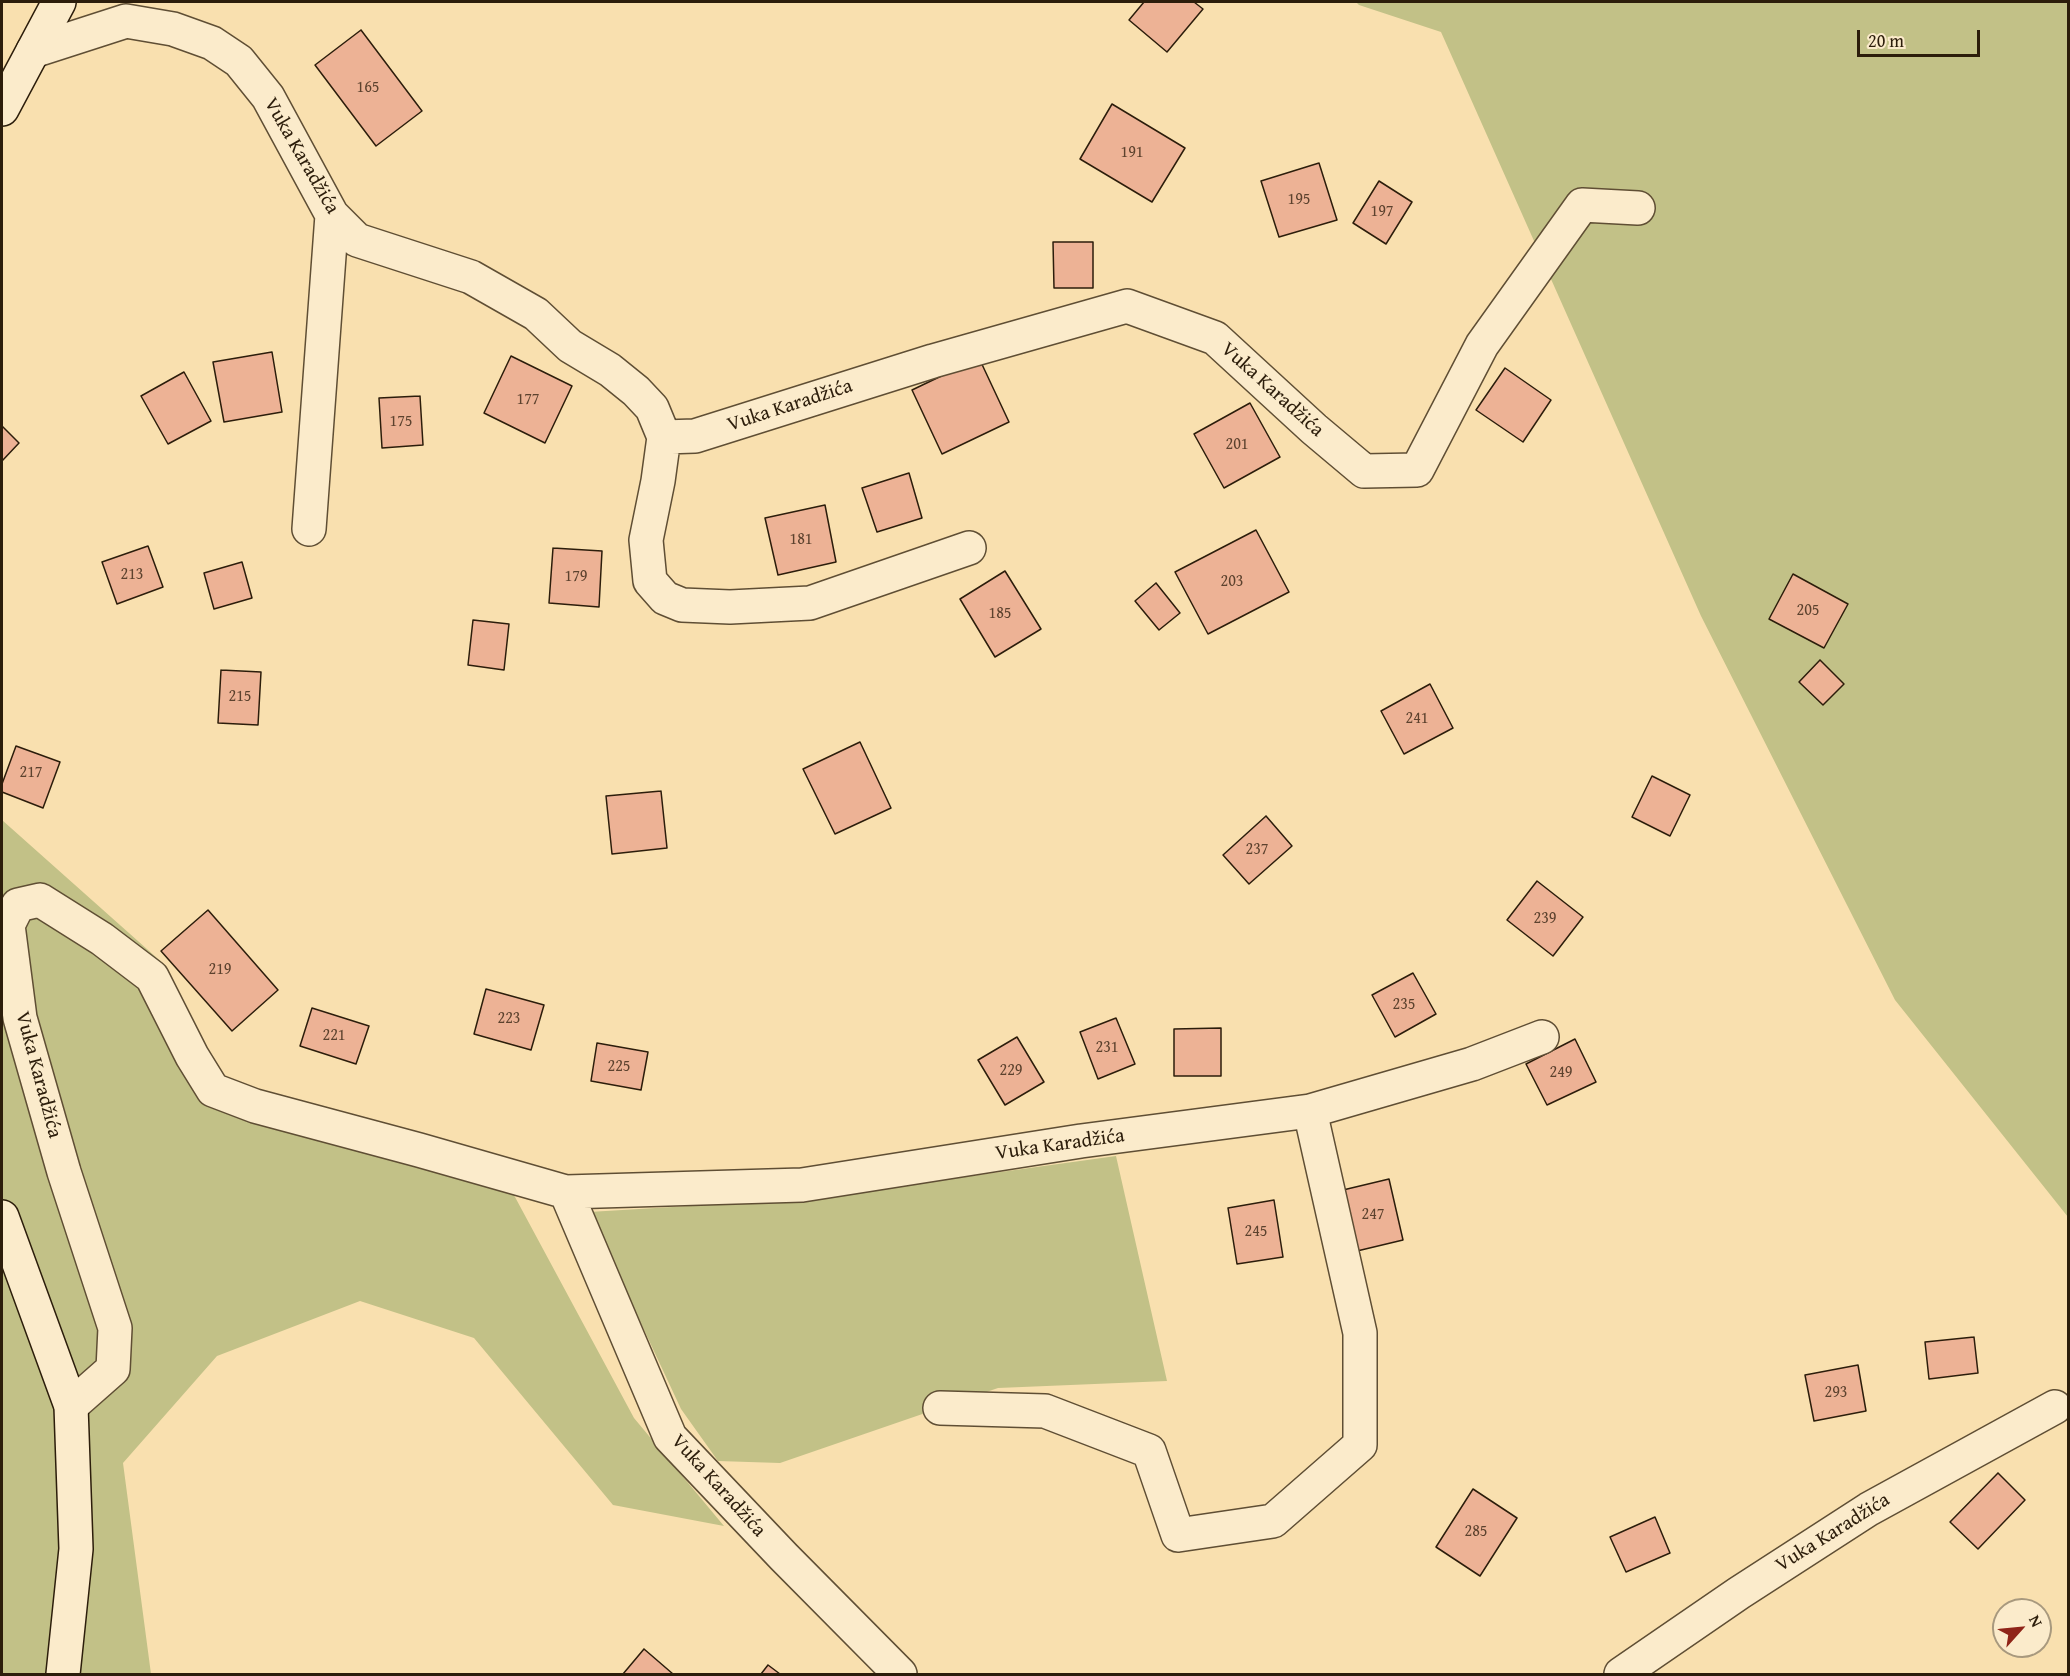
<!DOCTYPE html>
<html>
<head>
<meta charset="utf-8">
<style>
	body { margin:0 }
	#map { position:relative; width:2070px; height:1676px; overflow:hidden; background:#f9e0af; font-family:"Gentium Book Plus",serif }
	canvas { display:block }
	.frame { position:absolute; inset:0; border:3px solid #2c1d0b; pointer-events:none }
	.north { position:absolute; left:1992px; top:1598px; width:60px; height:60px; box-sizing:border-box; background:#fbebcb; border:2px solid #a8997e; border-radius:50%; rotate:63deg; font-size:16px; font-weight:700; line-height:24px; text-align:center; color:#2c1d0b }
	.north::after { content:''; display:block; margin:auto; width:21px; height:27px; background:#8f2418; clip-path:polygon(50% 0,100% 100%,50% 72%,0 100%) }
	.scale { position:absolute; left:1857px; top:30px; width:123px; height:27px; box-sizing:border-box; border:3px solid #2c1d0b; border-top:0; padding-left:8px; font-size:18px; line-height:21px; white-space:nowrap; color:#2c1d0b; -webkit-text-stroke:4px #fbebcb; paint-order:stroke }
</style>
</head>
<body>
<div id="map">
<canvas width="2070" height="1676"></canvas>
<div class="frame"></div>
<div class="north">N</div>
<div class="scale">20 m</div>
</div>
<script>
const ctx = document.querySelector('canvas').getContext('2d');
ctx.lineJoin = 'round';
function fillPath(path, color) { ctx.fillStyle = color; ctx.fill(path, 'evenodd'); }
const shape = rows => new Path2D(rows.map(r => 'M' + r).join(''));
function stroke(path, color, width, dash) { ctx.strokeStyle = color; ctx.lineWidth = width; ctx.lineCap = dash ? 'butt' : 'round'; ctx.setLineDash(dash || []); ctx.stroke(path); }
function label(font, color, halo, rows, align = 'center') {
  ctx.font = font + ' "Gentium Book Plus",serif'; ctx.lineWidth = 6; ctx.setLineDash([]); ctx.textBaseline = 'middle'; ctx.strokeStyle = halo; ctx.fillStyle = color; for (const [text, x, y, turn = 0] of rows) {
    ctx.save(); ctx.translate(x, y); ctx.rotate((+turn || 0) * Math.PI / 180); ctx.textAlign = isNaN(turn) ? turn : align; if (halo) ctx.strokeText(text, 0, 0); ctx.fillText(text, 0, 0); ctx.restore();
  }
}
const green = shape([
	[1356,2,2068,2,2068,1217,1895,1000,1701,616,1441,32,1359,5],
	[2,820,166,966,205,1101,508,1184,634,1418,724,1526,613,1505,474,1338,360,1301,217,1356,123,1463,151,1674,2,1674],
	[1116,1156,1167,1381,998,1388,780,1463,718,1461,681,1409,589,1212,806,1199]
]);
const building = shape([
	[1144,2,1194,2,1203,9,1167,52,1129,20,1144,2],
	[361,30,422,111,376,146,315,65,361,30],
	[1112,104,1185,148,1152,202,1080,159,1112,104],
	[1319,163,1337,220,1279,237,1261,181,1319,163],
	[1379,181,1412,202,1386,244,1353,223,1379,181],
	[1053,242,1093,242,1093,288,1054,288,1053,242],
	[272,352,282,412,224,422,213,362,272,352],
	[511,356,572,386,545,443,484,413,511,356],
	[979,358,1009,422,942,454,912,390,979,358],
	[1505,368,1551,400,1523,442,1476,410,1505,368],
	[184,372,211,421,168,444,141,396,184,372],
	[420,396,423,445,382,448,379,398,420,396],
	[1250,403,1280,457,1224,488,1194,434,1250,403],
	[2,426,19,443,2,461,2,426],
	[909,473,922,518,877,532,862,488,909,473],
	[825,505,836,562,778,575,765,518,825,505],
	[1256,530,1289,592,1208,634,1175,572,1256,530],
	[148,546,163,587,117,604,102,562,148,546],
	[553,548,602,551,599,607,549,603,553,548],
	[242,562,252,598,214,609,204,573,242,562],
	[1005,571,1041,629,995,657,960,599,1005,571],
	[1793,574,1848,604,1824,648,1769,619,1793,574],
	[1156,583,1180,613,1159,630,1135,601,1156,583],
	[473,620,509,624,504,670,468,665,473,620],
	[1820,660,1844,684,1823,705,1799,682,1820,660],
	[221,670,261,672,258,725,218,723,221,670],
	[1430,684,1453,728,1404,754,1381,711,1430,684],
	[860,742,891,808,835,834,803,769,860,742],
	[16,746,60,762,43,808,2,792,2,784,16,746],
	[1652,776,1690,795,1670,836,1632,817,1652,776],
	[661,791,667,848,612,854,606,796,661,791],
	[1266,816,1292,846,1249,884,1223,855,1266,816],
	[1537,881,1583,917,1553,956,1507,920,1537,881],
	[208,910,278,990,232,1031,161,951,208,910],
	[1413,973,1436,1014,1395,1037,1372,995,1413,973],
	[486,989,544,1005,531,1050,474,1034,486,989],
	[312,1008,369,1026,356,1064,300,1046,312,1008],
	[1116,1018,1135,1064,1098,1079,1080,1032,1116,1018],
	[1221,1028,1221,1076,1174,1076,1174,1029,1221,1028],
	[1017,1037,1044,1082,1005,1105,978,1060,1017,1037],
	[1575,1039,1596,1082,1547,1105,1526,1064,1575,1039],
	[597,1043,648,1052,641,1090,591,1081,597,1043],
	[1389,1179,1403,1240,1357,1251,1343,1190,1389,1179],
	[1274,1200,1283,1257,1237,1264,1228,1208,1274,1200],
	[1974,1337,1978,1373,1929,1379,1925,1342,1974,1337],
	[1858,1365,1866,1411,1814,1421,1805,1375,1858,1365],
	[1998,1473,2025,1500,1978,1549,1950,1522,1998,1473],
	[1473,1489,1517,1518,1480,1576,1436,1547,1473,1489],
	[1655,1517,1670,1553,1626,1572,1610,1537,1655,1517],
	[644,1649,673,1674,623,1674,644,1649],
	[768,1665,780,1674,761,1674,768,1665]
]);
const street = shape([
	[33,51,126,21,173,29,212,43,239,61,268,97,332,215,357,240,471,277,536,314,570,346,610,370,636,391,652,408,664,437,695,436,933,361,1127,306,1215,338,1314,429,1364,471,1417,470,1482,345,1582,205,1638,208],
	[664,437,658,481,646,540,650,581,665,598,682,605,730,607,810,603,969,548],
	[309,529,332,215],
	[566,1192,670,1437,784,1557,900,1674],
	[71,1406,113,1369,115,1328,64,1172,20,1018,8,925,18,905,40,900,102,939,152,977,192,1056,213,1090,255,1106,419,1150,566,1192,802,1185,1081,1141,1310,1111,1472,1064,1542,1037],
	[940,1408,1045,1411,1149,1451,1178,1535,1273,1521,1360,1445,1360,1333,1310,1111],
	[1621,1674,1739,1593,1869,1509,2055,1407]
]);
const secondary = shape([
	[2,109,59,2],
	[2,1217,71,1406,76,1549,63,1674]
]);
const numberNames = [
	["165",368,88],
	["191",1132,153],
	["195",1299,200],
	["197",1382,212],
	["177",528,400],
	["175",401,422],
	["201",1237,445],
	["181",801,540],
	["213",132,575],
	["179",576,577],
	["203",1232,582],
	["205",1808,611],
	["185",1000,614],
	["215",240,697],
	["241",1417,719],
	["217",31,773],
	["237",1257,850],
	["239",1545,919],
	["219",220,970],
	["235",1404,1005],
	["223",509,1019],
	["221",334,1036],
	["231",1107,1048],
	["225",619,1067],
	["229",1011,1071],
	["249",1561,1073],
	["247",1373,1215],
	["245",1256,1232],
	["293",1836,1393],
	["285",1476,1532]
];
const streetNames = [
	["Vuka Karadžića",301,156,60],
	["Vuka Karadžića",1272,390,42],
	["Vuka Karadžića",790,406,-18],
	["Vuka Karadžića",38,1075,75],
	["Vuka Karadžića",1060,1145,-8],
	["Vuka Karadžića",718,1486,48],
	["Vuka Karadžića",1833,1533,-32]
];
fillPath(green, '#c2c187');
fillPath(building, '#edb295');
stroke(building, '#2c1d0b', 1.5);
stroke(street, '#5f4e34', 36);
stroke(secondary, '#2c1d0b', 36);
stroke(street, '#fbebcb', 33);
stroke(secondary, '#fbebcb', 33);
label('16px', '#5c422e', null, numberNames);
label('20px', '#2c1d0b', '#fbebcb', streetNames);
</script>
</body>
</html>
